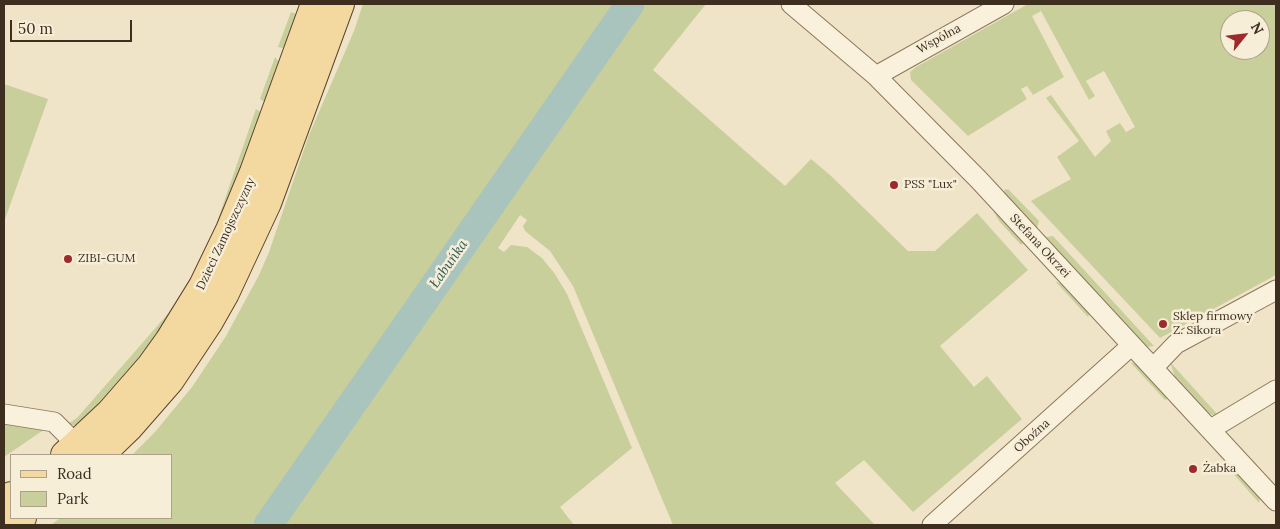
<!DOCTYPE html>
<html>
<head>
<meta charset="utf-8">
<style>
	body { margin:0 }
	#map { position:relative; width:1280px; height:529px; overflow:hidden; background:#f0e4c8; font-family:Lora,serif }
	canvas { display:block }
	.frame { position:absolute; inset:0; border:5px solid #3d2e20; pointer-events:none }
	.legend { position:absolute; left:10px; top:454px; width:162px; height:65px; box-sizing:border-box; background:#f7eed8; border:1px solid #ada18e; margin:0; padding:6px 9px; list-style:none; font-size:15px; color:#3d2e20 }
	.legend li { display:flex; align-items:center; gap:10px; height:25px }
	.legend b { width:25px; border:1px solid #ada18e }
	.north { position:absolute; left:1220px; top:10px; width:50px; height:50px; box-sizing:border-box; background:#f7eed8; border:1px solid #ada18e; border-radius:50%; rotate:61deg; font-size:14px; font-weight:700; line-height:20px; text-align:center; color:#3d2e20 }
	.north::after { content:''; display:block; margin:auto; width:18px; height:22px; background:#9e2a2b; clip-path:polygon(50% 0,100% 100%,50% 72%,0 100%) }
	.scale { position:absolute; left:10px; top:20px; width:122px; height:22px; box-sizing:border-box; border:2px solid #3d2e20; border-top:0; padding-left:6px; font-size:15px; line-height:18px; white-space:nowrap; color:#3d2e20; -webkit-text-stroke:4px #f7eed8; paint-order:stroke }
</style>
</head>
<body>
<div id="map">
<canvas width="1280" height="529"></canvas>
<div class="frame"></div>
<ul class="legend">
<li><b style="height:6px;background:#f3d9a0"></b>Road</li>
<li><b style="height:14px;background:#c9cf9b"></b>Park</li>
</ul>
<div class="north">N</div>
<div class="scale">50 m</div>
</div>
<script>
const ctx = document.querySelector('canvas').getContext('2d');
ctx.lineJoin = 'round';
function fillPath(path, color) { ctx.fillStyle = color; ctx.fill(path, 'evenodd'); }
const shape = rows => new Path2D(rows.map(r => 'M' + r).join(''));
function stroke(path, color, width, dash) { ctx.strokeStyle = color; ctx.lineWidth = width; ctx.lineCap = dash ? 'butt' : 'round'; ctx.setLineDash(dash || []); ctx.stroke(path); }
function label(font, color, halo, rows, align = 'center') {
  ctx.font = font + ' Lora,serif'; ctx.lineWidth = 5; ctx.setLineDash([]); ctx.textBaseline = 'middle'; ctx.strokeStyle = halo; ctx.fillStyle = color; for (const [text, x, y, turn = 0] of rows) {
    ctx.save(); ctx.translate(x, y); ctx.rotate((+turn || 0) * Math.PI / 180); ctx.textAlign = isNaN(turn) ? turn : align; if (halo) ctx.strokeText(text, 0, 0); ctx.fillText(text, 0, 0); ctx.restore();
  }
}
const green = shape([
	[363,4,706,4,653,70,785,186,811,159,830,175,908,251,935,251,977,213,1028,270,940,346,974,387,987,376,1022,419,913,512,864,460,835,483,875,525,673,525,573,286,550,251,525,231,523,226,527,220,520,215,498,248,504,252,511,245,527,247,542,258,555,274,567,294,632,448,560,507,574,525,51,525,60,518,171,518,171,455,132,455,155,432,192,387,226,336,259,275,269,252,309,135,354,31],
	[1028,4,1276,4,1276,275,1160,338,1031,201,1071,179,1057,157,1079,141,1046,98,1051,95,1095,157,1111,141,1106,131,1120,123,1126,132,1135,127,1104,71,1086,81,1095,96,1089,100,1041,11,1032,16,1064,77,1033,95,1027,86,1021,89,1027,99,968,136,911,80,910,72,916,67],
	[1230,20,1260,20,1260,50,1230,50],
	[291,12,297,14,286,47,282,48,278,47],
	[275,57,280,63,265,101,263,101,260,99],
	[4,84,48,99,4,222],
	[256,109,262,113,222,221,218,219],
	[1005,189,1009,190,1039,221,1037,228,1004,193],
	[990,205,1024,242,1021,245,999,221],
	[1053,236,1154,346,1146,347,1046,237],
	[1055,281,1063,285,1090,313,1088,317],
	[172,309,177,312,135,369,78,425,66,425,77,418],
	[1130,362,1138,365,1166,395,1167,399,1165,400],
	[1170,362,1219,416,1209,414,1175,377],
	[4,422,48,427,4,457],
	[1233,470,1237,471,1260,498,1259,503,1231,471]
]);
const river = shape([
	[268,525,630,4]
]);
const street = shape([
	[791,4,876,76,979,180,1276,501],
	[876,76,1004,4],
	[1153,368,1176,344,1276,290],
	[4,414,54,422,77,445],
	[1211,429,1276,390],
	[932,525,1132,345]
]);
const primary = shape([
	[65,455,110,413,151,366,169,341,203,286,230,230,254,172,315,4],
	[100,455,128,428,170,380,208,323,225,293,267,203,340,4],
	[4,501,11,496],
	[10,525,22,518]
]);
const markers = [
	[894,185,5,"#9e2a2b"],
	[68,259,5,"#9e2a2b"],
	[1163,324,5,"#9e2a2b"],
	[1193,469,5,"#9e2a2b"]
];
const streetNames = [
	["Wspólna",939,39,-29],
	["Dzieci Zamojszczyzny",226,234,-65],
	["Stefana Okrzei",1040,246,47],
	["Oboźna",1032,436,-42]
];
const poiNames = [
	["PSS \"Lux\"",904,185],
	["ZIBI-GUM",78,259],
	["Sklep firmowy",1173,317],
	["Z. Sikora",1173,331],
	["Żabka",1203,469]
];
const waterNames = [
	["Łabuńka",449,264,-55]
];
fillPath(green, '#c9cf9b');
stroke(river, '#a9c4bc', 29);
stroke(street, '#8d765c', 21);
stroke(primary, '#5b4430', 30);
stroke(street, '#faf1dc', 19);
stroke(primary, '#f3d9a0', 28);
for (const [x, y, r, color] of markers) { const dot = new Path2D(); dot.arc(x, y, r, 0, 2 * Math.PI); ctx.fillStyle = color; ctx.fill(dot); stroke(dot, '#f7eed8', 2); }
label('12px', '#3d2e20', '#f7eed8', streetNames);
label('12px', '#3d2e20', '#f7eed8', poiNames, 'left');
label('italic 14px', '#2f5d5a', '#f7eed8', waterNames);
</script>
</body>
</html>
